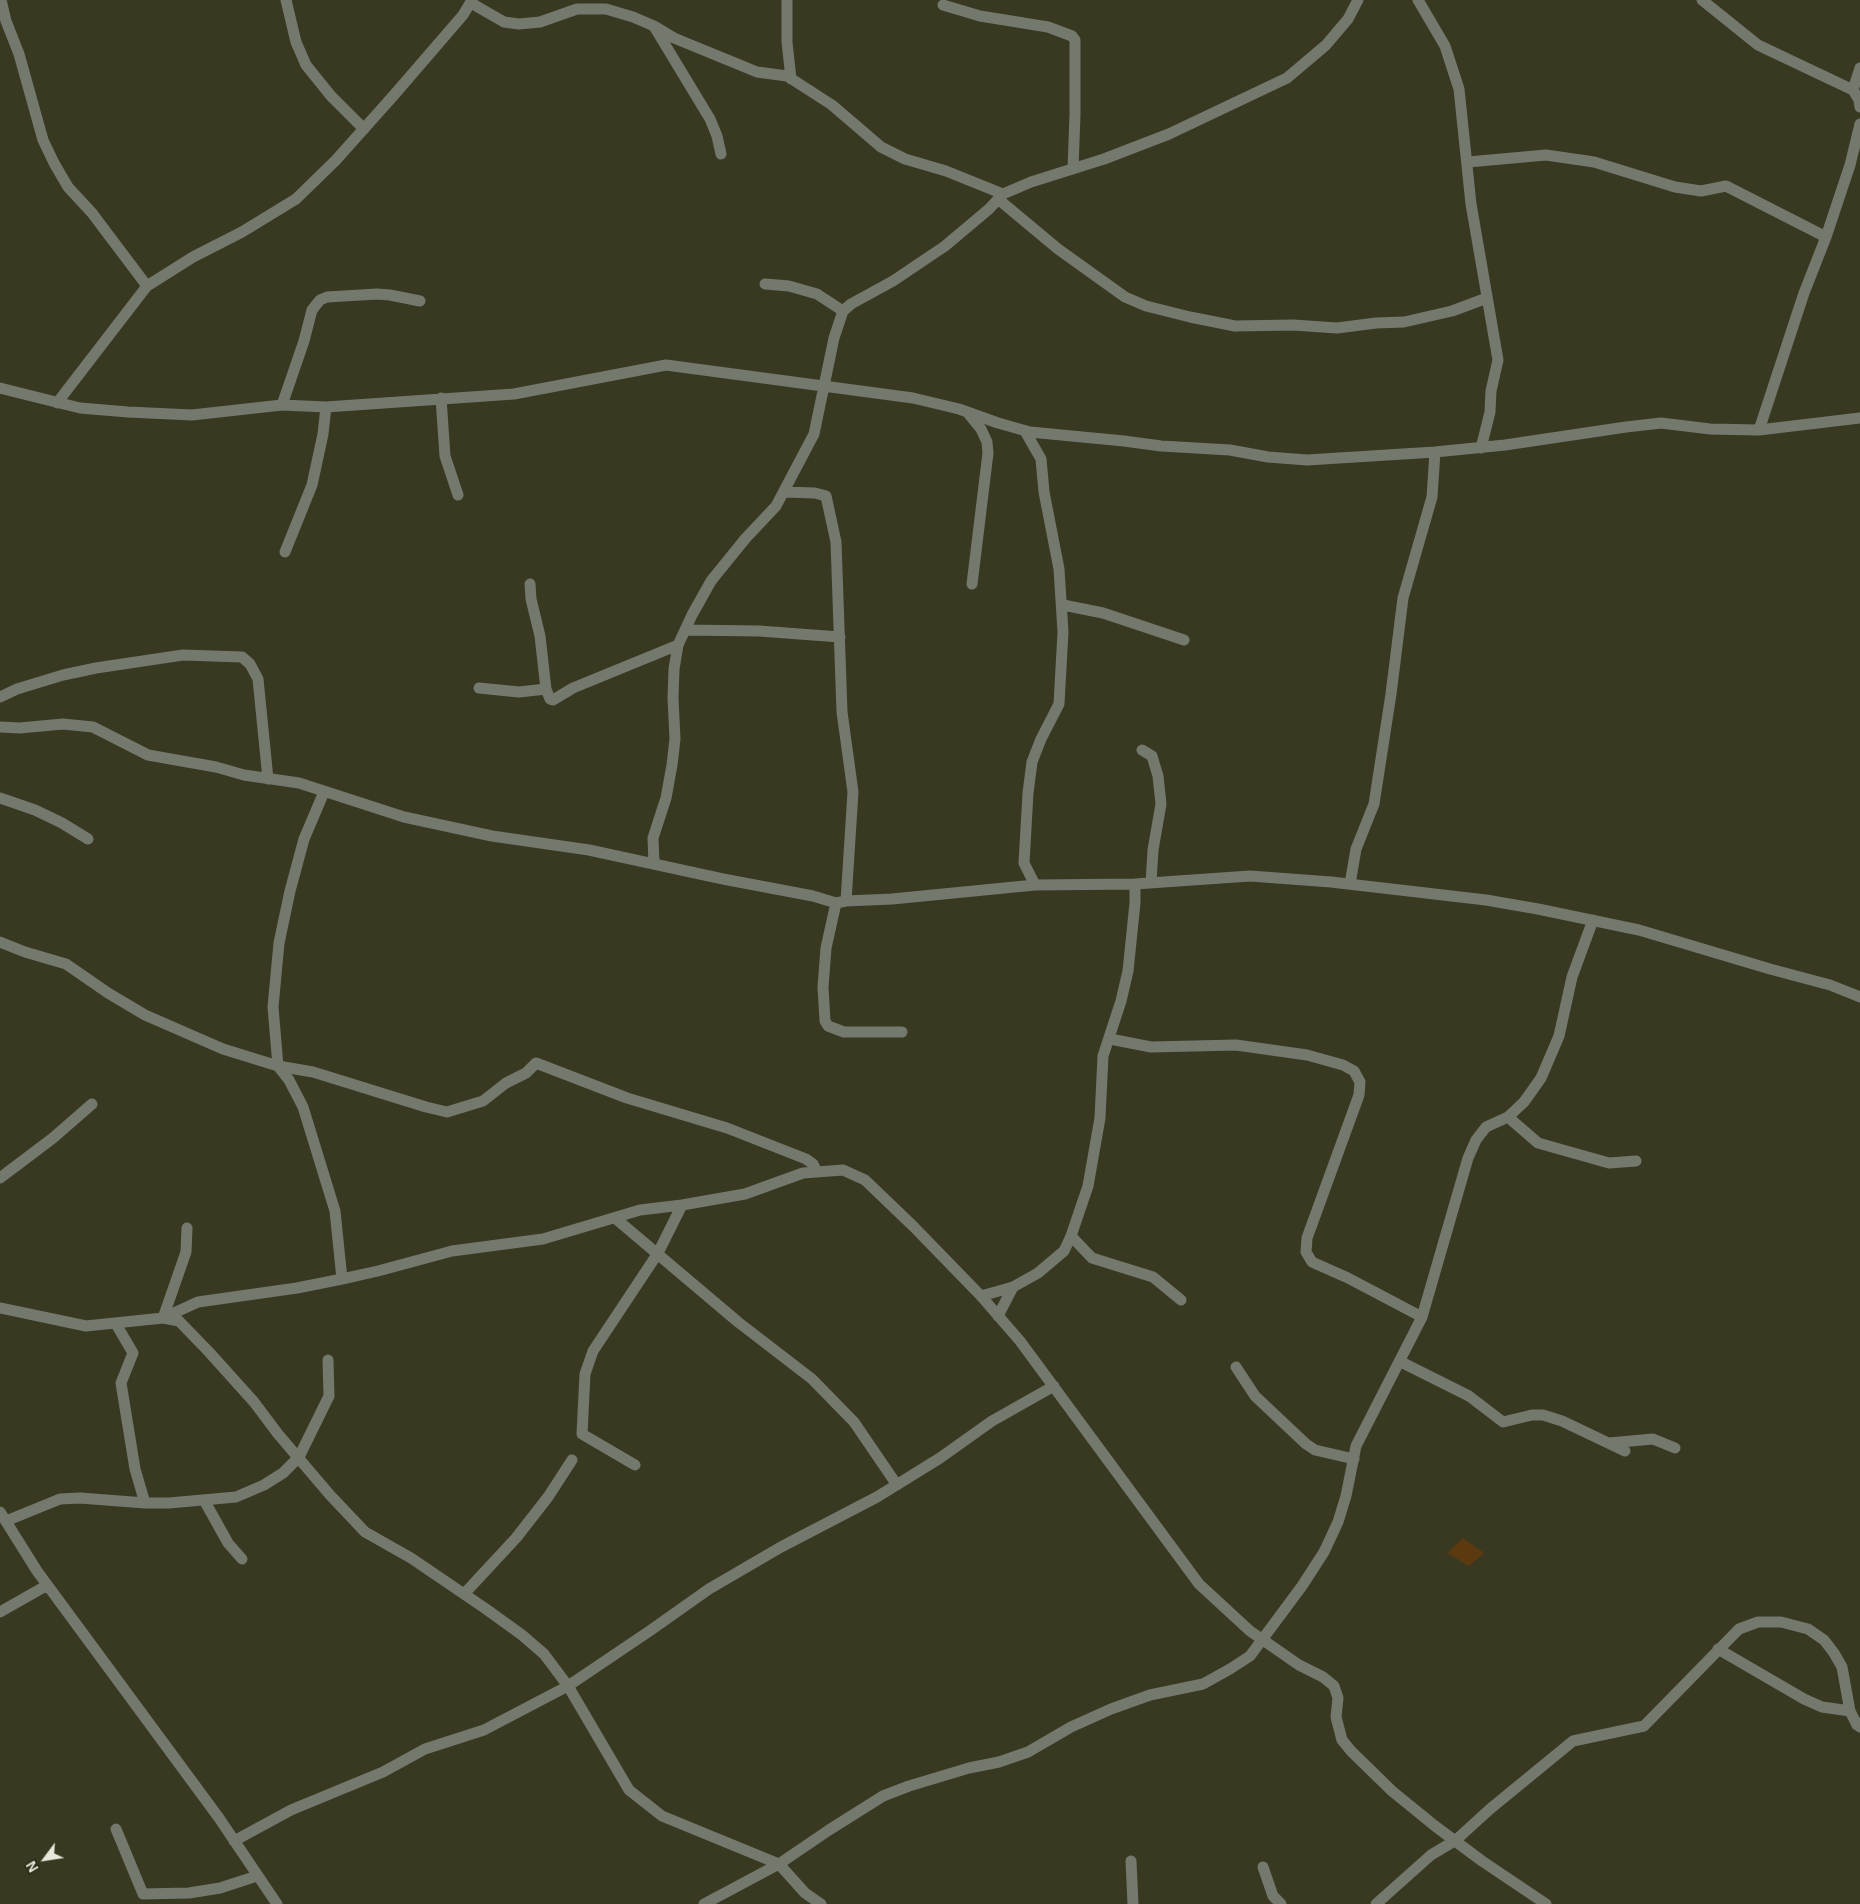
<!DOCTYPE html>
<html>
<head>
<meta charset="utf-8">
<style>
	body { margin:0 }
	#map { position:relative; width:1860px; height:1904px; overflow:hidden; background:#393921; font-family:Arial,sans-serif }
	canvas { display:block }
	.north { position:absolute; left:20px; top:1834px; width:50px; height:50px; -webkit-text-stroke:4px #2f2e18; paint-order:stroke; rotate:239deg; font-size:14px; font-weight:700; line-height:20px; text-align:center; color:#e9e9db }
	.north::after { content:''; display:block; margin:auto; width:18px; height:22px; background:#e9e9db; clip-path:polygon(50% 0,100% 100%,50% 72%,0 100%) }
</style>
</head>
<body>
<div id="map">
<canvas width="1860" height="1904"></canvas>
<div class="north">N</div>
</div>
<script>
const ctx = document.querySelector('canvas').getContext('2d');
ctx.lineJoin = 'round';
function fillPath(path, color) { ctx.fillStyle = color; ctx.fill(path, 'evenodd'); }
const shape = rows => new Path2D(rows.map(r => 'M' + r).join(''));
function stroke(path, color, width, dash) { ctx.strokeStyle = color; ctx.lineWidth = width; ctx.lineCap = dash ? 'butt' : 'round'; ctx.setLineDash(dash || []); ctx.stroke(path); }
const green = shape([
	[1463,1538,1484,1553,1469,1566,1447,1553]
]);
const minor = shape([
	[1,0,6,21,19,54,43,140,54,163,68,187,92,213,147,286],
	[286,0,296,42,306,65,331,96,364,129],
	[787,0,787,42,791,79],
	[1418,0,1445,46,1459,89,1471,204,1498,360,1491,391,1490,412,1481,448],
	[1702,0,1758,45,1853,90,1859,100,1860,107],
	[471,3,504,22,519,24,540,22,577,9,606,9,633,17,654,26,674,38,757,72,787,76,832,105,881,147,905,159,946,171,1003,194],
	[943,5,980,16,1048,27,1072,36,1075,40,1075,114,1073,169],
	[655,28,710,119,717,136,721,154],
	[1853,90,1860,68],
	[1468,162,1546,155,1594,162,1675,187,1701,191,1726,186,1826,237],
	[998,199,1058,249,1125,297,1146,306,1190,317,1235,326,1293,325,1337,328,1376,323,1404,322,1452,311,1487,298],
	[765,284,789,286,817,294,843,311],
	[0,388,80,408,128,412,192,415,282,405,326,407,514,394,666,365,913,398,959,409,998,423,1030,432,1124,441,1161,446,1230,450,1268,457,1307,460,1435,452,1505,445,1626,427,1661,423,1710,429,1759,430,1860,418],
	[441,398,445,456,458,495],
	[57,403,147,286,193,257,242,232,296,199,336,160,394,95,463,15,472,0],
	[282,405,304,341,312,310,320,300,327,297,377,294,390,295,420,301],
	[968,413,981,429,987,442,988,453,972,584],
	[1759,430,1804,293,1826,237,1850,165,1860,124],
	[1025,431,1041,459,1044,492,1059,569,1063,632,1059,704,1041,739,1032,762,1028,793,1024,863,1035,885],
	[784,492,815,493,826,496,836,542,842,712,853,792,846,901],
	[285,552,312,485,323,434,326,407],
	[530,584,531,599,540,636,546,689,550,699,553,700,573,688,678,645],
	[1063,605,1103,613,1184,640],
	[685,630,759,631,840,637],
	[479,688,519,692,546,689],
	[0,697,17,689,63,675,96,668,183,655,242,657,250,664,258,679,268,779],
	[0,727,20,728,63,724,93,727,148,755,216,767,244,775,299,783,404,817,492,836,589,850,723,879,813,896,836,903,846,901,892,899,1035,885,1135,884,1250,876,1331,882,1486,900,1538,909,1639,930,1770,969,1830,985,1860,997],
	[1142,750,1152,756,1158,776,1161,804,1153,850,1151,883],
	[324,792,304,839,290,891,279,943,273,1007,278,1066,289,1080,303,1107,335,1211,342,1279],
	[0,798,35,810,62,823,88,839],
	[654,864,653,838,666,798,672,765,675,739,673,698,674,669,678,645,692,615,711,581,745,539,776,506,814,434,834,338,843,311,851,304,893,281,945,246,989,209,1003,194,1031,182,1104,159,1169,134,1287,78,1326,45,1348,19,1358,0],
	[1350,884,1356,849,1374,804,1391,694,1403,598,1432,497,1435,452],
	[836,903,826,948,823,987,825,1021,828,1026,844,1032,902,1032],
	[0,942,25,952,66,964,108,993,145,1015,223,1049,278,1066,313,1072,426,1107,447,1112,483,1101,506,1083,526,1073,536,1063,627,1098,727,1128,806,1159,813,1164,817,1172],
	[1110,1039,1151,1047,1236,1045,1307,1055,1343,1065,1354,1071,1360,1082,1359,1095,1307,1238,1306,1252,1312,1262,1348,1278,1422,1317],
	[1508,1117,1538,1143,1609,1163,1636,1161],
	[0,1178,53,1138,92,1104],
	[615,1218,738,1322,812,1379,854,1422,897,1485],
	[187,1228,186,1252,163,1318,179,1321,209,1352,254,1402,278,1434,330,1495,365,1532,411,1558,486,1609,522,1635,544,1654,568,1686,629,1790,662,1816,779,1864,805,1893,821,1904],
	[1071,1236,1092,1258,1153,1277,1181,1300],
	[981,1296,1013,1287,1038,1273,1064,1251,1071,1236,1088,1186,1100,1118,1103,1056,1121,1001,1128,971,1135,903,1135,884],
	[0,1308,86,1326,163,1318,198,1302,297,1288,342,1279,378,1271,452,1251,543,1239,640,1210,682,1205,745,1194,803,1173,843,1170,865,1180,913,1226,981,1296,1020,1341,1199,1584,1250,1631,1299,1665,1323,1677,1334,1686,1338,1698,1336,1717,1342,1740,1351,1751,1392,1791,1435,1826,1482,1861,1546,1904],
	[998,1316,1013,1287],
	[116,1324,133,1353,121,1383,135,1469,145,1503],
	[1401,1362,1469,1396,1503,1422,1532,1415,1543,1415,1562,1421,1625,1451],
	[1236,1367,1255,1396,1306,1444,1315,1450,1354,1459],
	[1609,1443,1653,1439,1675,1448],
	[635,1465,582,1434,585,1374,593,1351,658,1253,682,1205],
	[204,1500,228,1543,242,1559],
	[0,1512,37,1571,219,1818,277,1904],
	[6,1521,60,1499,80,1498,145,1503,169,1503,236,1497,264,1485,283,1473,299,1457,329,1396,328,1360],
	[464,1594,516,1538,548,1497,572,1460],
	[0,1612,44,1587,49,1588],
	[1718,1649,1804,1699,1822,1707,1850,1711],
	[116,1829,143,1894,189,1893,220,1888,257,1876],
	[234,1841,291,1810,383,1772,425,1749,484,1730,568,1686,651,1630,709,1589,781,1547,877,1497,940,1458,992,1421,1054,1386],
	[1131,1861,1133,1904],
	[1263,1867,1273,1896,1281,1904],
	[704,1904,779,1864,829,1830,883,1796,909,1786,969,1768,999,1762,1028,1752,1071,1727,1111,1709,1150,1695,1203,1684,1230,1669,1250,1656,1302,1586,1324,1552,1338,1522,1346,1496,1356,1446,1422,1317,1468,1158,1476,1140,1486,1127,1508,1117,1524,1102,1541,1078,1559,1036,1572,977,1593,920],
	[1376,1904,1431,1855,1456,1840,1490,1809,1573,1741,1644,1726,1739,1629,1758,1622,1781,1622,1808,1629,1824,1640,1834,1653,1842,1667,1850,1711,1857,1725,1860,1727]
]);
fillPath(green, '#5c3a10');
stroke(minor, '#74796e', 11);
</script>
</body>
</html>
